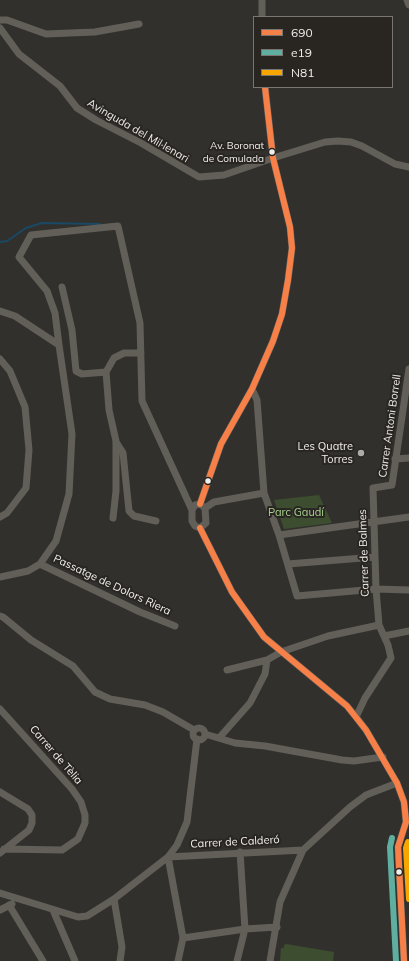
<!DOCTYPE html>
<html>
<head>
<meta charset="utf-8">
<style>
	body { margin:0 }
	#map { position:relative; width:409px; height:961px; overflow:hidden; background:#32302d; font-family:Mulish,sans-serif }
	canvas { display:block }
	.legend { position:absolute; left:253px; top:16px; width:140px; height:72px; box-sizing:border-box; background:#292622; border:1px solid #797672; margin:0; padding:5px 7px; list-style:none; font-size:12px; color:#f0eeeb }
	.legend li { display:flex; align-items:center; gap:8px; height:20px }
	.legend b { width:20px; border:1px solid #797672 }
</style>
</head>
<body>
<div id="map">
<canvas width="409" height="961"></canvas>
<ul class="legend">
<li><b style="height:5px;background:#f78048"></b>690</li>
<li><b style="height:5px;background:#5fafa1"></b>e19</li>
<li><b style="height:5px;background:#f7a600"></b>N81</li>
</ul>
</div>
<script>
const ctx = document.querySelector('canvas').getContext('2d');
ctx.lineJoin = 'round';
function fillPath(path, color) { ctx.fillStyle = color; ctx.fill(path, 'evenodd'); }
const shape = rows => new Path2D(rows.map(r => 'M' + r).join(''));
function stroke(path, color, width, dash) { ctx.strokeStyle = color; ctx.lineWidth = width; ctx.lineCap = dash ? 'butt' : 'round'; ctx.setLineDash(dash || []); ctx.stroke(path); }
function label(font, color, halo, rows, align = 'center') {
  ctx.font = font + ' Mulish,sans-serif'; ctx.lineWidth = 4; ctx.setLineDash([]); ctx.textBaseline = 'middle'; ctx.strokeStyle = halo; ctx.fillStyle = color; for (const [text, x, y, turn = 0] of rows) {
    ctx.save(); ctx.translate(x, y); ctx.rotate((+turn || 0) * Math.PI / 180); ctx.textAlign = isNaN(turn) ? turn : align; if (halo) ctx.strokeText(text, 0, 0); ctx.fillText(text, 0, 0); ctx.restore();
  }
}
const green = shape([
	[319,495,332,523,284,529,274,500],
	[286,944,334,952,333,961,280,961,281,948,284,948,284,945]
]);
const stream = shape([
	[0,242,7,241,26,228,42,223,100,224]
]);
const street = shape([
	[262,0,262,17],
	[407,0,409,5],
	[0,20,7,20,46,34,95,32,139,24],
	[0,28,19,54,60,86,77,108,96,120,141,143,199,177,224,175,273,158,325,142,338,141,351,142,362,146,395,164,409,167],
	[62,287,72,330,76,371,82,374,106,372,109,410,116,441,116,491,113,518],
	[0,311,15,316,59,345,72,434,69,494,56,541,40,564,28,571,0,577],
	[59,345,55,313,47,291,19,257,31,235,118,226,140,323,142,401,192,510],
	[0,359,10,371,25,407,29,450,26,488,7,513,0,517],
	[106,372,114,358,124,353,141,353],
	[252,389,257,400,264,493,279,535,297,596,376,589,409,590],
	[116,442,123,453,129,511,134,516,156,521],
	[395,459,409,458],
	[200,504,221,444,252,389,273,341,282,314,288,280,292,248,290,227,273,158,265,87],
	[200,504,205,508,206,523,200,528,195,526,192,521,192,510,195,505,200,504],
	[205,508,214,502,264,493],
	[200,528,232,592,264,637,347,706,356,717,366,730,397,783,404,802,406,822,398,847,404,961],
	[279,535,409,517],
	[40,564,140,612,175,626],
	[288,564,375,557],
	[0,616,3,617,31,640,73,666,95,692,110,699,145,705,163,712,194,730],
	[384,636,409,631],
	[227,670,267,660],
	[0,709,72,789,81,802,85,815,85,823,78,839,62,850,4,849],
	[356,717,365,698,391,658,388,645,379,625,376,589,373,488,392,485,409,369],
	'193 734a6 6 0 1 1 12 0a6 6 0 1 1-12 0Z',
	[205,734,235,743,265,746,342,760,354,761,383,757],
	[219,738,250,703,265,674,267,660,281,652,328,636,379,625],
	[0,792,28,809,32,815,32,823,29,830,0,853],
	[168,857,303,850],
	[168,857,183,938,178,961],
	[0,893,78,917,87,916,114,899,168,857,177,845,187,822,197,739],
	[114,899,122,947,120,961],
	[9,905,43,961],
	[0,910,12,904],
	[53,910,75,961],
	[183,938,245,929,277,927],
	[237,961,245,929,240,852],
	[270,961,280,902,303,850,350,807,366,795,397,783]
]);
const bus1 = shape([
	[200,504,221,444,252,389,273,341,282,314,288,280,292,248,290,227,273,158,265,87],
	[200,528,232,592,264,637,347,706,366,730,397,783,404,802,406,822,398,847,404,961]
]);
const bus2 = shape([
	[392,838,390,847,396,961]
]);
const bus3 = shape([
	[408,842,406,848,409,899]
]);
const markers = [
	[272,152,3.5,"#f0eeeb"],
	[361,453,4,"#aeaca8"],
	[208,481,3.5,"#f0eeeb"],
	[399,872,3.5,"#f0eeeb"]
];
const busNames = [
	["Av. Boronat",264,146],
	["de Comulada",264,159]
];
const streetNames = [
	["Avinguda del Mil·lenari",138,131,30],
	["Carrer Antoni Borrell",390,426,-82],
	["Carrer de Balmes",364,553,-92],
	["Passatge de Dolors Riera",112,585,25],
	["Carrer de Tèlia",56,755,49],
	["Carrer de Calderó",235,842,-3]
];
const poiNames = [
	["Les Quatre",353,447],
	["Torres",353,460]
];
const parkNames = [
	["Parc Gaudí",296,513]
];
fillPath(green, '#3c4d30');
stroke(stream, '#194963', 2);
stroke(street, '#615f58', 7);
stroke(bus1, '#f78048', 6);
stroke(bus2, '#5fafa1', 6);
stroke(bus3, '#f7a600', 6);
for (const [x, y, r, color] of markers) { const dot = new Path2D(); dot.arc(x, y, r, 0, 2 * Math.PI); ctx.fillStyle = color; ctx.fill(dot); stroke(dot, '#292622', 1.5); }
label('10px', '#f0eeeb', '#292622', busNames, 'right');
label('11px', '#f0eeeb', '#292622', streetNames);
label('11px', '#f0eeeb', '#292622', poiNames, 'right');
label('11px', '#a6d28e', '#292622', parkNames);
</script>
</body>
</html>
